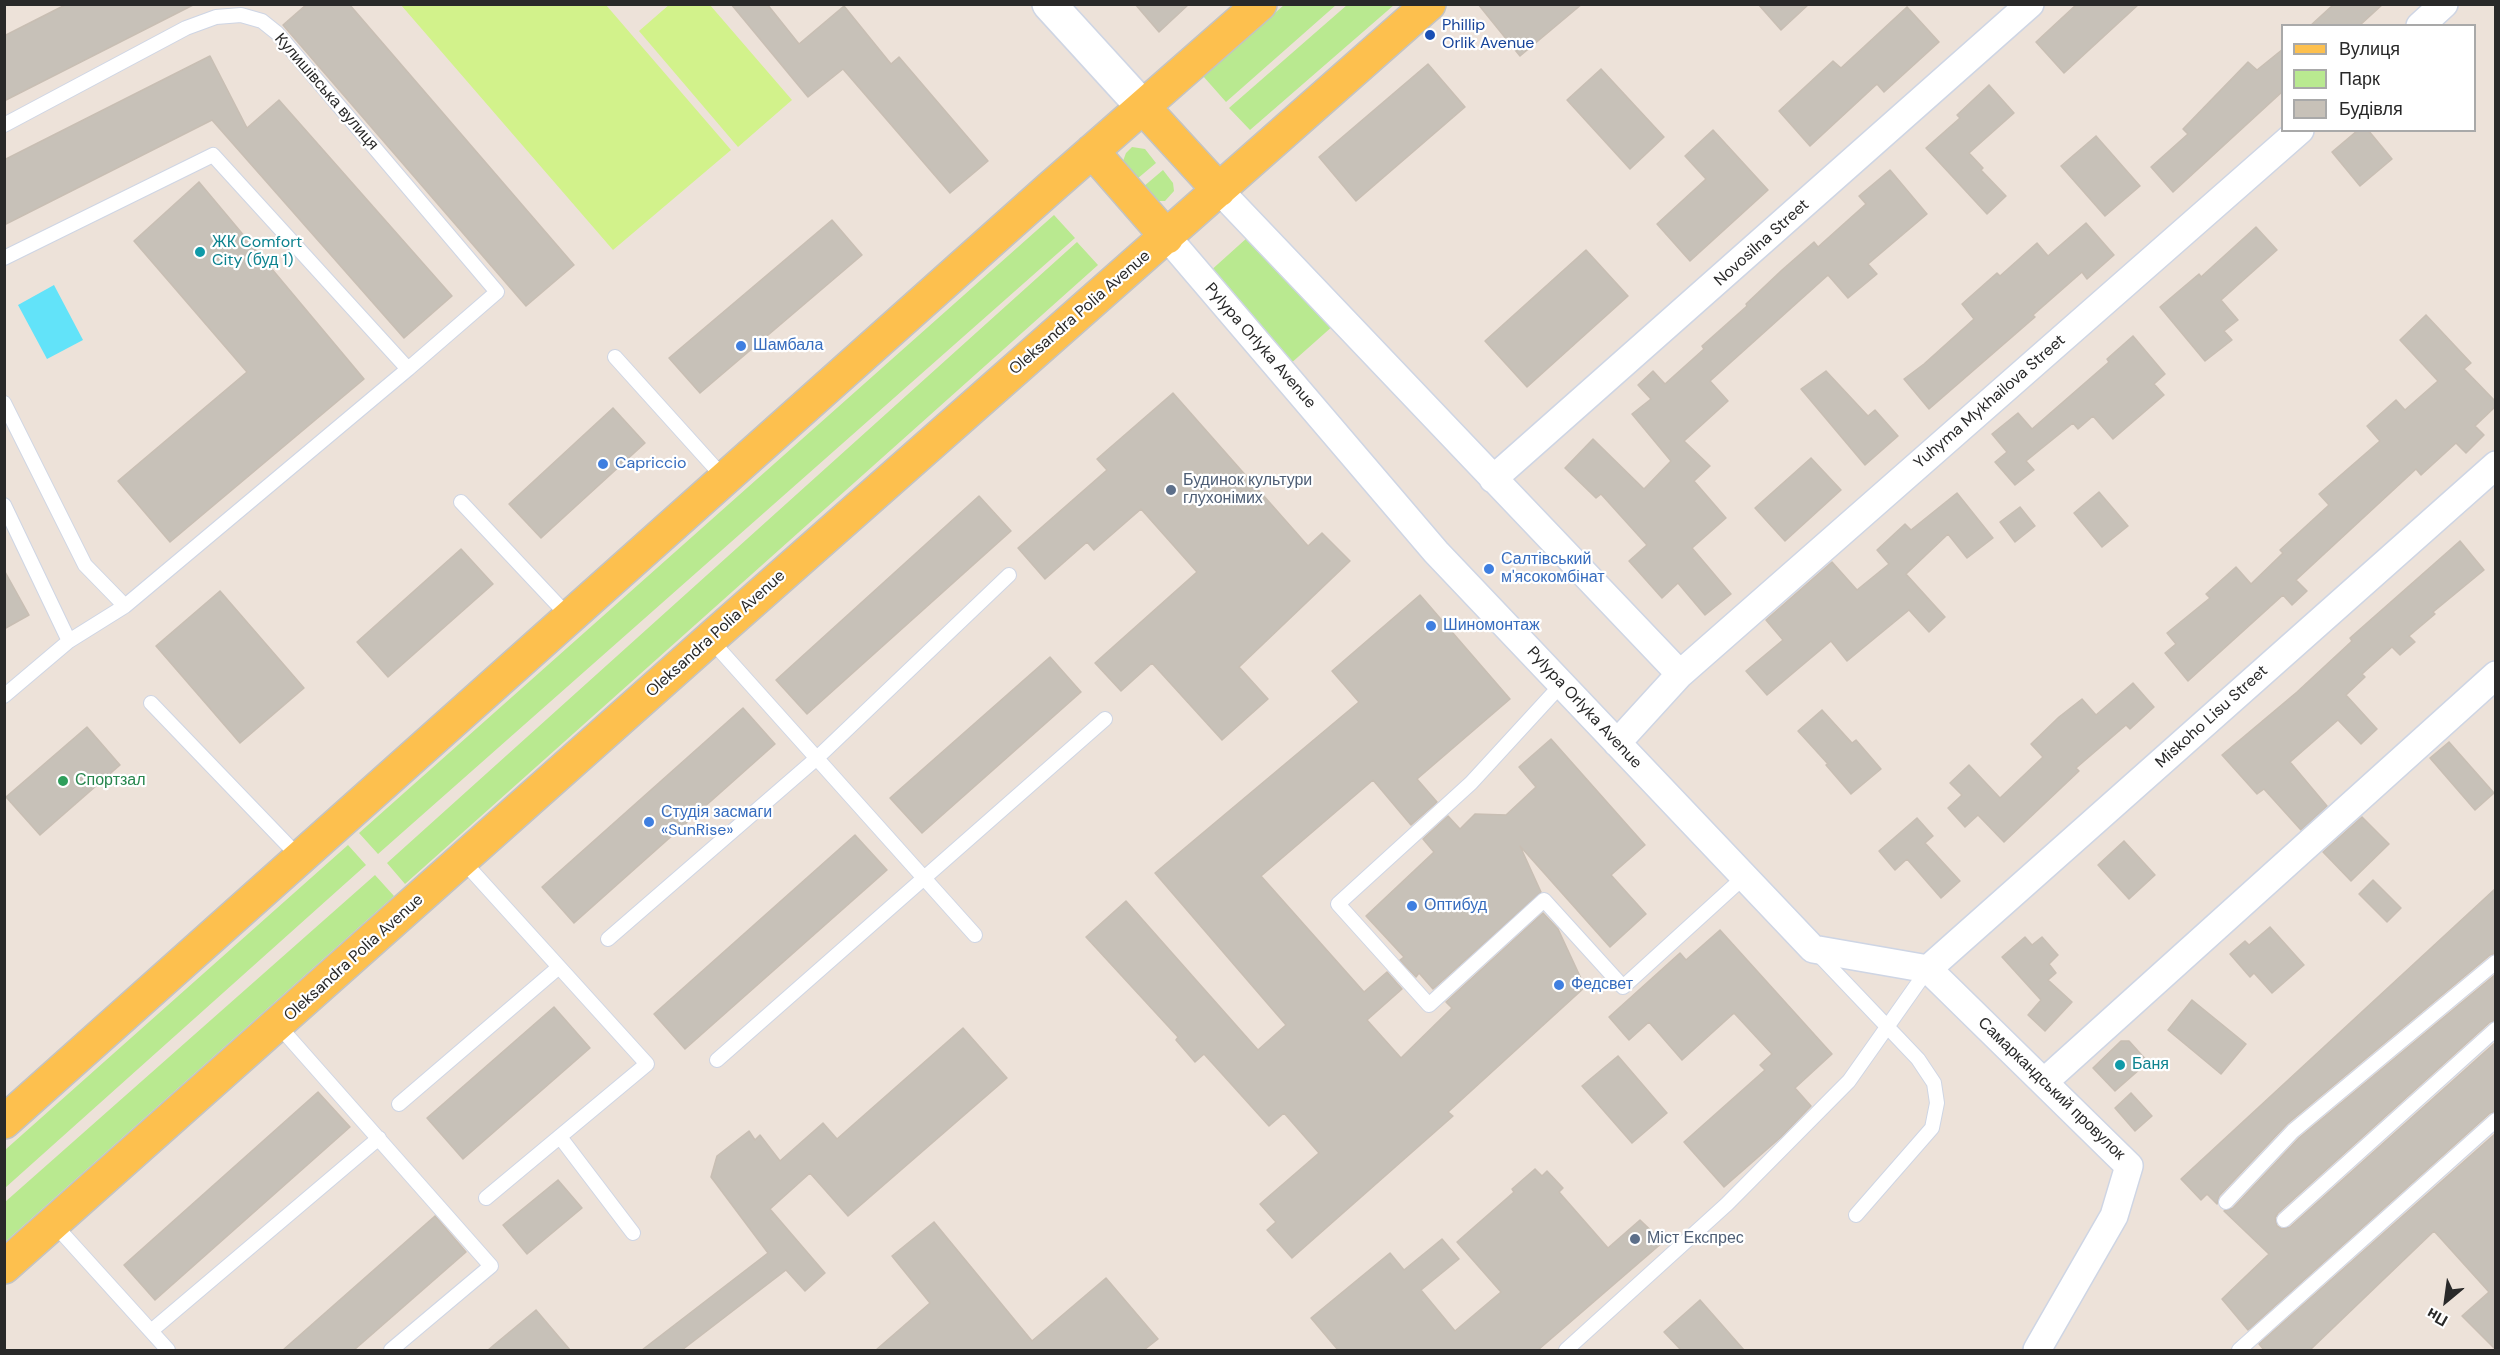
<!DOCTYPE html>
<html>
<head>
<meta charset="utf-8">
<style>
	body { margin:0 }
	#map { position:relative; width:2500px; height:1355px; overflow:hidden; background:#ede2d9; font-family:"DM Sans",sans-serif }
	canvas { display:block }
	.frame { position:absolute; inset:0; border:6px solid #292929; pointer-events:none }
	.legend { position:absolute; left:2281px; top:24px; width:195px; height:108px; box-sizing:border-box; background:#fff; border:2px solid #a9a9a9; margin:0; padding:8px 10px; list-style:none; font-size:18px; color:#292929 }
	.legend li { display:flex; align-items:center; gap:12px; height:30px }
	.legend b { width:30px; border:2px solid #a9a9a9 }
	.north { position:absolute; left:2416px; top:1271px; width:60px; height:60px; -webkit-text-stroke:4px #fff; paint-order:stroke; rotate:209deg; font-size:16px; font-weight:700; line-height:24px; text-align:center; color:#292929 }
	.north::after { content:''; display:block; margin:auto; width:21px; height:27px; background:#292929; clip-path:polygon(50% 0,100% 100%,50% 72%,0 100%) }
</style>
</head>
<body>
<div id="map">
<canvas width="2500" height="1355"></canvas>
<div class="frame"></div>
<ul class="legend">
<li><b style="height:8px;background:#fdc04e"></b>Вулиця</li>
<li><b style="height:16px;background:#b9e990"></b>Парк</li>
<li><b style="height:16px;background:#c7c1b8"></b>Будівля</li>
</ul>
<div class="north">Пн</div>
</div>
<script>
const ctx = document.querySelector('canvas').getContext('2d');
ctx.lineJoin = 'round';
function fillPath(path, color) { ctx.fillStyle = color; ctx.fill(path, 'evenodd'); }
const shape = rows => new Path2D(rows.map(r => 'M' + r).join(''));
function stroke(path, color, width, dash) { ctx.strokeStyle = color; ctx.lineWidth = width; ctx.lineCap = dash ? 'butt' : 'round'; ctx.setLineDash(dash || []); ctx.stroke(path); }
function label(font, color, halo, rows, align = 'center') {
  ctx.font = font + ' "DM Sans",sans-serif'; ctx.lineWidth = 4.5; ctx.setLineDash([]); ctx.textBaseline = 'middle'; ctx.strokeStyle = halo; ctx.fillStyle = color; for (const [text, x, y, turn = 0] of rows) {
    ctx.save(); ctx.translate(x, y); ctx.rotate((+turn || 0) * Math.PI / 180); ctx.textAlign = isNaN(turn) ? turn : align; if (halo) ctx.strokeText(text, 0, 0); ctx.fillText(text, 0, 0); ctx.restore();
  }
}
const green = shape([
	[1284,5,1336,5,1226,102,1203,76],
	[1347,5,1394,5,1250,130,1229,108],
	[1132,147,1145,149,1156,163,1137,179,1124,165,1123,161,1126,153],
	[1163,170,1173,183,1174,191,1165,201,1157,201,1143,187],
	[1054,215,1075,238,378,854,359,833],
	[1248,237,1334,325,1289,365,1208,273],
	[1077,242,1098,265,405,884,387,863],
	[348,845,366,865,5,1188,5,1150],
	[375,875,394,896,5,1242,5,1202]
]);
const pitch = shape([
	[670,4,710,5,792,100,738,147,639,31],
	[401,5,606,5,731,150,613,250]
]);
const water = shape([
	[54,285,83,340,47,359,18,305]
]);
const building = shape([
	[67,4,195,4,4,101,4,36,67,4],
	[307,4,349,4,574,265,526,306,283,25,307,4],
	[731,4,767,4,799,44,844,6,891,64,899,57,988,161,950,193,843,69,808,97,731,4],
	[1135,4,1189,4,1159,32,1135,4],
	[1478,4,1582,4,1520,56,1478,4],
	[1758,4,1809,4,1781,30,1758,4],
	[2077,4,2139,4,2064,73,2036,42,2077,4],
	[2334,4,2383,4,2359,26,2310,26,2334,4],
	[1907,7,1939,42,1884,92,1877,84,1810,146,1779,111,1833,61,1841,68,1907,7],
	[2283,49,2283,91,2173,192,2151,167,2188,134,2183,129,2248,62,2257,70,2283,49],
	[210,56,247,128,279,100,452,296,404,338,212,120,4,225,4,160,210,56],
	[1428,64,1465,107,1356,201,1319,157,1428,64],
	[1601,69,1664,137,1630,169,1567,100,1601,69],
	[1989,85,2014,113,1969,153,1983,168,1981,170,2006,196,1987,214,1926,148,1960,118,1957,115,1989,85],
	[1713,130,1768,190,1690,261,1657,224,1706,179,1685,156,1713,130],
	[2358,130,2368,130,2392,159,2360,186,2332,152,2358,130],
	[2096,136,2140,186,2105,216,2061,166,2096,136],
	[1890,170,1927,214,1868,264,1877,274,1848,298,1828,275,1710,381,1728,401,1684,441,1710,466,1694,481,1726,518,1692,548,1731,594,1705,615,1678,583,1662,598,1629,561,1647,545,1601,494,1596,498,1565,468,1593,439,1644,489,1671,461,1632,414,1651,399,1638,385,1653,371,1665,384,1704,349,1702,346,1747,306,1746,304,1782,270,1814,242,1818,247,1866,204,1859,196,1890,170],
	[199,182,364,379,170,542,118,481,247,372,134,241,199,182],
	[832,220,862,255,700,393,669,358,832,220],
	[2086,223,2114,255,2087,279,2082,272,2033,315,2035,317,1929,409,1904,379,1924,364,1974,319,1962,304,1997,273,2000,276,2037,243,2048,256,2086,223],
	[2256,227,2277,250,2221,300,2238,320,2224,331,2232,340,2205,361,2160,307,2199,274,2201,277,2256,227],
	[1586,250,1628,296,1527,387,1485,341,1586,250],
	[2426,315,2471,363,2464,369,2496,402,2496,406,2475,426,2484,435,2466,453,2456,443,2421,475,2416,469,2296,580,2307,591,2292,605,2283,595,2188,681,2165,653,2176,644,2167,633,2210,598,2206,594,2236,567,2251,584,2283,553,2280,550,2329,505,2319,494,2380,441,2367,426,2396,400,2405,410,2438,381,2400,340,2426,315],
	[2133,336,2165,374,2154,384,2164,395,2113,439,2093,416,2078,429,2073,423,2026,461,2034,470,2015,485,1995,462,2007,452,1992,434,2018,413,2032,429,2109,362,2107,359,2133,336],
	[1826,371,1868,416,1875,410,1898,436,1865,465,1801,389,1826,371],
	[1173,393,1308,546,1322,533,1350,561,1239,667,1268,699,1222,740,1152,663,1121,691,1095,663,1197,572,1141,509,1094,550,1087,542,1045,579,1018,548,1107,470,1097,459,1173,393],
	[613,408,645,443,541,538,509,504,613,408],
	[1811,458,1841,490,1785,541,1755,508,1811,458],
	[2099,492,2128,526,2102,547,2074,513,2099,492],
	[1957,493,1993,538,1967,558,1948,534,1906,574,1945,617,1929,632,1909,610,1847,661,1831,641,1767,695,1746,671,1783,640,1766,620,1832,562,1857,590,1889,564,1877,550,1905,524,1911,530,1957,493],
	[979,496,1011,531,807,714,776,680,979,496],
	[2020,507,2035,526,2015,542,2000,522,2020,507],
	[2460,541,2484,570,2433,612,2435,614,2409,636,2415,642,2400,655,2392,647,2362,674,2365,677,2346,695,2377,729,2361,744,2338,720,2290,762,2327,806,2301,830,2264,789,2257,794,2222,755,2297,692,2352,641,2350,638,2460,541],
	[461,549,493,584,388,677,357,642,461,549],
	[4,570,29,615,4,629,4,570],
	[220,591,304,688,240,743,156,646,220,591],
	[1420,595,1510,699,1417,779,1437,802,1411,825,1373,780,1261,876,1364,992,1387,972,1402,989,1367,1020,1401,1058,1452,1008,1446,1002,1543,913,1558,929,1585,987,1448,1112,1453,1116,1292,1258,1267,1230,1276,1222,1260,1204,1319,1153,1284,1113,1269,1126,1204,1054,1195,1062,1176,1040,1178,1037,1086,937,1126,901,1258,1050,1286,1025,1155,873,1359,702,1332,671,1420,595],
	[1050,657,1081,692,922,833,890,798,1050,657],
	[2133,683,2154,707,2130,729,2126,725,2076,768,2079,771,2004,842,1978,815,1965,827,1948,808,1962,795,1950,783,1969,765,2000,798,2043,757,2031,744,2059,717,2082,699,2096,715,2133,683],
	[743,708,775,744,574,923,542,887,743,708],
	[1822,710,1852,743,1856,740,1881,769,1851,794,1826,765,1828,764,1798,731,1822,710],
	[87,727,120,765,40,835,6,797,87,727],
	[1551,739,1645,845,1611,875,1646,914,1610,947,1520,846,1541,892,1433,989,1419,973,1416,977,1400,960,1404,957,1366,916,1434,852,1423,839,1448,816,1460,829,1475,814,1506,815,1536,787,1519,767,1551,739],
	[2449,742,2494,793,2475,810,2430,758,2449,742],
	[2362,817,2389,844,2351,881,2323,852,2362,817],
	[1917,818,1933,836,1925,843,1960,881,1941,898,1907,859,1895,870,1879,851,1917,818],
	[855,835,887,870,685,1049,654,1014,855,835],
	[2124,841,2155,875,2129,899,2098,865,2124,841],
	[2373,880,2401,908,2387,922,2359,894,2373,880],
	[2496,888,2496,953,2490,955,2287,1124,2219,1196,2217,1204,2207,1194,2201,1200,2181,1179,2496,888],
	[2270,927,2304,965,2272,993,2254,973,2250,977,2230,954,2245,941,2249,945,2270,927],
	[1720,930,1832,1054,1795,1088,1811,1106,1781,1137,1724,1187,1684,1142,1765,1070,1760,1065,1772,1054,1734,1013,1682,1060,1649,1022,1629,1040,1609,1017,1680,953,1686,960,1720,930],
	[2025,937,2032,945,2042,937,2058,955,2049,964,2056,973,2048,980,2072,1002,2045,1031,2028,1015,2041,1000,2002,957,2025,937],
	[2496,974,2496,1020,2490,1022,2278,1213,2275,1218,2277,1226,2282,1229,2290,1227,2496,1042,2496,1111,2490,1113,2248,1330,2222,1299,2269,1254,2224,1211,2233,1208,2299,1138,2496,974],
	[2192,1000,2246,1044,2221,1074,2168,1030,2192,1000],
	[554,1007,590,1048,463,1159,427,1118,554,1007],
	[963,1028,1007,1078,848,1216,810,1173,770,1209,825,1273,805,1291,786,1270,682,1350,642,1350,768,1253,711,1177,717,1156,749,1131,755,1140,760,1135,780,1161,823,1123,837,1139,963,1028],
	[2121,1041,2129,1041,2148,1062,2115,1091,2093,1068,2121,1041],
	[1618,1056,1667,1113,1632,1143,1582,1086,1618,1056],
	[318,1092,350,1127,155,1300,124,1265,318,1092],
	[2131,1093,2152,1116,2135,1131,2115,1108,2131,1093],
	[2496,1133,2496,1350,2462,1316,2489,1292,2434,1231,2310,1350,2264,1350,2259,1344,2496,1133],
	[1535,1169,1542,1176,1547,1171,1563,1188,1559,1192,1608,1248,1640,1220,1663,1242,1538,1350,1338,1350,1311,1318,1390,1253,1404,1270,1442,1239,1459,1259,1421,1290,1455,1331,1501,1292,1457,1242,1514,1192,1512,1189,1535,1169],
	[558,1180,582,1208,527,1254,503,1225,558,1180],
	[435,1216,466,1252,354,1350,283,1350,435,1216],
	[934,1222,1032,1341,1106,1278,1158,1339,1144,1350,876,1350,930,1303,892,1256,934,1222],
	[1700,1300,1744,1350,1681,1350,1664,1332,1700,1300],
	[536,1310,570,1350,488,1350,536,1310]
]);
const service = shape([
	[4,125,186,28,216,17,241,15,262,21,277,33,497,292,408,369],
	[4,258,213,155,408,369,125,606,85,565,4,403],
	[615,357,725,479],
	[461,502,570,618],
	[4,505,69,641,4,696],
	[710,639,975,935],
	[69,641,125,606],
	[1561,685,1471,783,1338,904,1429,1005,1544,900,1623,987,1744,877],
	[151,703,301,859],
	[463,861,647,1064,486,1198],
	[608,939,817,758,1009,575],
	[1817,953,1918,1059,1934,1083,1937,1103,1932,1128,1856,1215],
	[278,1025,491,1266,391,1350],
	[717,1060,1105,719],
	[399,1104,559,967],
	[560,1137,633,1233],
	[2226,1202,2293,1131,2496,962],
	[2284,1220,2496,1029],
	[54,1224,168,1350],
	[151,1331,379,1138],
	[1566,1350,1727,1204,1849,1081,1928,969],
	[2239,1350,2496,1120]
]);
const minor = shape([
	[2420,26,2444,4],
	[1219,190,1680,674],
	[1167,237,1436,552,1813,949,1928,969],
	[1493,479,2030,4],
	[1617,743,1680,674,2300,130],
	[1928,969,2496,465],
	[1928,969,2129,1166,2114,1216,2037,1350],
	[2044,1082,2496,675]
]);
const secondary = shape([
	[1049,4,1143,107]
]);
const primary = shape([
	[1143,107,1219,190],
	[1092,151,1167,237],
	[4,1122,1048,190,1260,4],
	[4,1267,710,639,1429,4]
]);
const markers = [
	[1430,35,6,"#1a4fb4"],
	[200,252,6,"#0f9aa8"],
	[741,346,6,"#3f7fe0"],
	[603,464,6,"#3f7fe0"],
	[1171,490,6,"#5c6f8a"],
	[1489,569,6,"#3f7fe0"],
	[1431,626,6,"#3f7fe0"],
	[63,781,6,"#2e9e5b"],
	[649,822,6,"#3f7fe0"],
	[1412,906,6,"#3f7fe0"],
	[1559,985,6,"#3f7fe0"],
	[2120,1065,6,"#0f9aa8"],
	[1635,1239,6,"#5c6f8a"]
];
const transitNames = [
	["Phillip",1442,26],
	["Orlik Avenue",1442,44]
];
const streetNames = [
	["Кулишівська вулиця",326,92,49],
	["Novosilna Street",1762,243,-42],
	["Oleksandra Polia Avenue",1080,313,-41],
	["Pylypa Orlyka Avenue",1260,346,49],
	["Yuhyma Mykhailova Street",1990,402,-41],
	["Oleksandra Polia Avenue",716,634,-42],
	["Pylypa Orlyka Avenue",1584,708,47],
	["Miskoho Lisu Street",2212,717,-42],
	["Oleksandra Polia Avenue",354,958,-42],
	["Самаркандський провулок",2051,1089,44]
];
const cultureNames = [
	["ЖК Comfort",212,243],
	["City (буд 1)",212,261],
	["Баня",2132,1065]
];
const shopNames = [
	["Шамбала",753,346],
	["Capriccio",615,464],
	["Салтівський",1501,560],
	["м'ясокомбінат",1501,578],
	["Шиномонтаж",1443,626],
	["Студія засмаги",661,813],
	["«SunRise»",661,831],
	["Оптибуд",1424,906],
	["Федсвет",1571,985]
];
const serviceNames = [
	["Будинок культури",1183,481],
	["глухонімих",1183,499],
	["Міст Експрес",1647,1239]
];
const leisureNames = [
	["Спортзал",75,781]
];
fillPath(green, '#b9e990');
fillPath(pitch, '#d2f28b');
fillPath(water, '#62e3f9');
fillPath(building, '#c7c1b8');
stroke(building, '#c8beb3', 1.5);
stroke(service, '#ced5e4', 16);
stroke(minor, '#ced5e4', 30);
stroke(secondary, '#ced5e4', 36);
stroke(primary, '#c3c3c3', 36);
stroke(service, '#fff', 14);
stroke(minor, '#fff', 27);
stroke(secondary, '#fff', 33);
stroke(primary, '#fdc04e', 33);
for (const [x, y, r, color] of markers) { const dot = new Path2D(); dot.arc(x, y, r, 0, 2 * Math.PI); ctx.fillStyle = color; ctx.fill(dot); stroke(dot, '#fff', 2); }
label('16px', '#164399', '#fff', transitNames, 'left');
label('16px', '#292929', '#fff', streetNames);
label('16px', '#0d838f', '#fff', cultureNames, 'left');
label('16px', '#366cbe', '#fff', shopNames, 'left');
label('16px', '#4e5e75', '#fff', serviceNames, 'left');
label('16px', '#27864d', '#fff', leisureNames, 'left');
</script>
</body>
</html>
